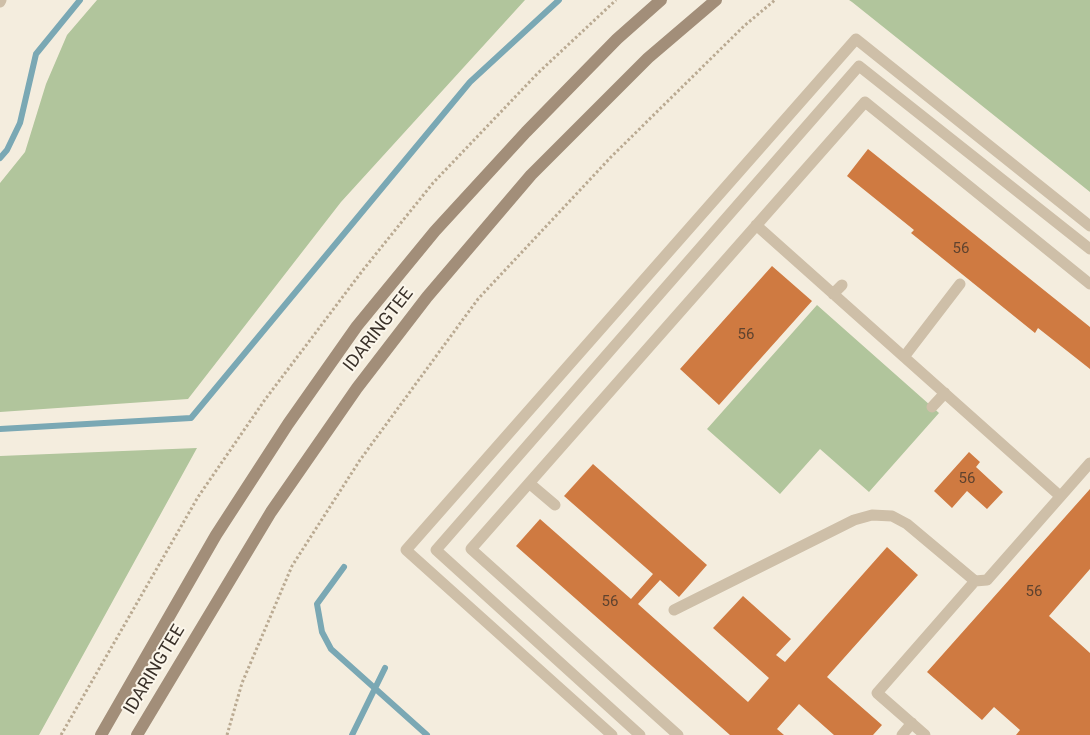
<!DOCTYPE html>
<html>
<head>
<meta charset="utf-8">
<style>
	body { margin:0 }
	canvas { display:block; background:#f4edde }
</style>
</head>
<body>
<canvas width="1090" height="735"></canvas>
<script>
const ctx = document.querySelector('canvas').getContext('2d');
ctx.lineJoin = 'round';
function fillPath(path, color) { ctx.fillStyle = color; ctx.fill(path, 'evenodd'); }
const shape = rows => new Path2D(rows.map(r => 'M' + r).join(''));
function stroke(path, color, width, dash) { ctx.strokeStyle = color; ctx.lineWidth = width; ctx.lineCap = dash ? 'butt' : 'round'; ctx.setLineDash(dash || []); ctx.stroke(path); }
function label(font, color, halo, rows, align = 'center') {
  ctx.font = font + ' Roboto,sans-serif'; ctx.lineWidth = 4; ctx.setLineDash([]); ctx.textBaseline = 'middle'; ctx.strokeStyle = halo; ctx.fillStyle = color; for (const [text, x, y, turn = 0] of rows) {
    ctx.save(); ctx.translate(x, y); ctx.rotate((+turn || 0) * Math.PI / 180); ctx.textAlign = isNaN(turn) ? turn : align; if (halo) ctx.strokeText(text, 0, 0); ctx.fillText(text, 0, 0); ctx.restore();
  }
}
const green = shape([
	[97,0,525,0,341,202,188,399,0,412,0,183,25,152,46,84,67,35],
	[849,0,1090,0,1090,192,852,2],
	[817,305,939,413,869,492,820,449,780,494,707,429],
	[197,448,39,735,0,735,0,456]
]);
const stream = shape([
	[0,158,7,150,20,123,36,54,80,0],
	[0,429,191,418,470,82,559,0],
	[344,567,317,604,322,632,331,649,427,735],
	[352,735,385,668]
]);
const building = shape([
	[868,149,1090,327,1090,369,1038,328,1035,333,911,233,914,230,847,176],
	[772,266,812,301,719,405,680,369],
	[969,452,980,462,976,467,1003,492,987,509,967,491,952,508,934,491],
	[593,464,707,565,679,597,660,580,638,604,748,702,769,678,713,628,743,596,791,639,776,655,785,662,887,547,918,575,827,677,882,725,873,735,834,735,799,704,777,729,784,735,730,735,516,546,540,519,631,599,653,574,564,496],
	[1090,489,1090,569,1049,616,1090,653,1090,735,1016,735,1020,730,994,707,982,720,927,672]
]);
const path = shape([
	[61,735,198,497,264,401,363,270,433,183,538,73,616,0],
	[227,735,242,683,292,566,360,460,478,299,611,157,744,26,775,0]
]);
const service = shape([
	[0,2,1,0],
	[756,225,1060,496],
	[833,294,842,285],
	[904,357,960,284],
	[932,407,945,393],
	[529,483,555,505],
	[674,610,854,520,872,515,892,516,907,524,975,581,987,580,1090,463],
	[612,735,406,550,856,39,1090,226],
	[640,735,436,550,859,66,1090,249],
	[678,735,471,549,865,102,1090,284],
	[902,735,912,723],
	[925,735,877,693,975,581]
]);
const secondary = shape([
	[101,735,216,535,288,424,357,326,435,231,526,132,617,39,661,0],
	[137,735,271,512,357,388,427,297,531,175,648,58,716,0]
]);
const numberNames = [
	["56",961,249],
	["56",746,335],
	["56",967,479],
	["56",1034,592],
	["56",610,602]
];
const streetNames = [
	["IDARINGTEE",379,330,-52],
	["IDARINGTEE",155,670,-59]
];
fillPath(green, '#b1c59c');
stroke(stream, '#7aa8b4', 6);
fillPath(building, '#cf7a41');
stroke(path, '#baaa92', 3, [2.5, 2.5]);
stroke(service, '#cebfa8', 11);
stroke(secondary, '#a28e79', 12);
label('15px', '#5f432f', null, numberNames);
label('18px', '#3a3129', '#fbf6eb', streetNames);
</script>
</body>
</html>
